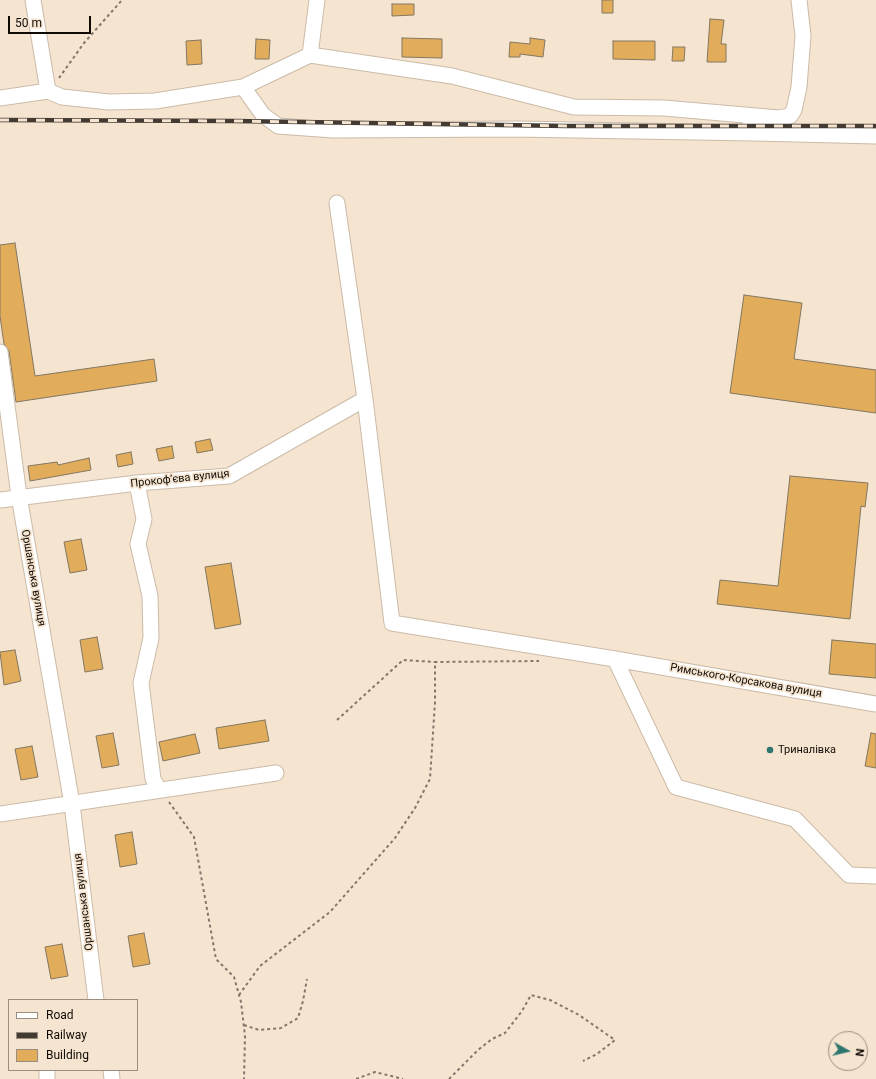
<!DOCTYPE html>
<html>
<head>
<meta charset="utf-8">
<style>
	body { margin:0 }
	#map { position:relative; width:876px; height:1079px; overflow:hidden; background:#f5e4d0; font-family:Roboto,sans-serif }
	canvas { display:block }
	.legend { position:absolute; left:8px; top:999px; width:130px; height:72px; box-sizing:border-box; background:#f5e4d0; border:1px solid #998d7f; margin:0; padding:5px 7px; list-style:none; font-size:12px; color:#100a05 }
	.legend li { display:flex; align-items:center; gap:8px; height:20px }
	.legend b { width:20px; border:1px solid #998d7f }
	.north { position:absolute; left:828px; top:1031px; width:40px; height:40px; box-sizing:border-box; background:#f5e4d0; border:1px solid #998d7f; border-radius:50%; rotate:98deg; font-size:11px; font-weight:700; line-height:16px; text-align:center; color:#100a05 }
	.north::after { content:''; display:block; margin:auto; width:14px; height:18px; background:#2e766e; clip-path:polygon(50% 0,100% 100%,50% 72%,0 100%) }
	.scale { position:absolute; left:8px; top:16px; width:83px; height:18px; box-sizing:border-box; border:2px solid #100a05; border-top:0; padding-left:5px; font-size:12px; line-height:14px; white-space:nowrap; color:#100a05; -webkit-text-stroke:3px #f5e4d0; paint-order:stroke }
</style>
</head>
<body>
<div id="map">
<canvas width="876" height="1079"></canvas>
<ul class="legend">
<li><b style="height:5px;background:#fff"></b>Road</li>
<li><b style="height:5px;background:#433a32"></b>Railway</li>
<li><b style="height:11px;background:#e1ad5b"></b>Building</li>
</ul>
<div class="north">N</div>
<div class="scale">50 m</div>
</div>
<script>
const ctx = document.querySelector('canvas').getContext('2d');
ctx.lineJoin = 'round';
function fillPath(path, color) { ctx.fillStyle = color; ctx.fill(path, 'evenodd'); }
const shape = rows => new Path2D(rows.map(r => 'M' + r).join(''));
function stroke(path, color, width, dash) { ctx.strokeStyle = color; ctx.lineWidth = width; ctx.lineCap = dash ? 'butt' : 'round'; ctx.setLineDash(dash || []); ctx.stroke(path); }
function label(font, color, halo, rows, align = 'center') {
  ctx.font = font + ' Roboto,sans-serif'; ctx.lineWidth = 3.5; ctx.setLineDash([]); ctx.textBaseline = 'middle'; ctx.strokeStyle = halo; ctx.fillStyle = color; for (const [text, x, y, turn = 0] of rows) {
    ctx.save(); ctx.translate(x, y); ctx.rotate((+turn || 0) * Math.PI / 180); ctx.textAlign = isNaN(turn) ? turn : align; if (halo) ctx.strokeText(text, 0, 0); ctx.fillText(text, 0, 0); ctx.restore();
  }
}
const building = shape([
	[602,0,613,0,613,13,602,13,602,0],
	[392,4,414,4,414,15,392,16,392,4],
	[710,19,724,20,721,44,726,44,726,62,707,62,710,19],
	[402,38,442,39,442,58,402,57,402,38],
	[530,38,545,40,543,57,520,54,520,57,509,57,510,42,530,44,530,38],
	[256,39,270,40,269,59,255,59,256,39],
	[201,40,202,64,187,65,186,41,201,40],
	[613,41,655,41,655,60,613,59,613,41],
	[673,47,685,47,684,61,672,61,673,47],
	[15,243,35,376,154,359,157,381,16,402,9,351,4,344,0,316,0,245,15,243],
	[744,295,802,303,794,359,876,370,876,413,730,393,744,295],
	[210,439,213,450,197,453,195,442,210,439],
	[172,446,174,458,159,461,156,449,172,446],
	[131,452,133,464,118,467,116,455,131,452],
	[89,458,91,470,30,481,28,466,57,462,58,465,89,458],
	[790,476,868,483,865,507,861,506,850,619,717,604,720,580,778,586,790,476],
	[81,539,87,570,70,573,64,542,81,539],
	[231,563,241,624,215,629,205,567,231,563],
	[97,637,103,669,85,672,80,640,97,637],
	[832,640,876,644,876,678,829,674,832,640],
	[15,650,21,681,4,685,0,652,15,650],
	[265,720,269,741,219,749,216,728,265,720],
	[113,733,119,765,102,768,96,736,113,733],
	[871,733,876,734,876,768,865,766,871,733],
	[195,734,200,753,163,761,159,742,195,734],
	[32,746,38,777,21,780,15,749,32,746],
	[132,832,137,864,120,867,115,835,132,832],
	[144,933,150,964,133,967,128,936,144,933],
	[62,944,68,976,51,979,45,947,62,944]
]);
const path = shape([
	[59,78,84,43,122,0],
	[337,720,403,660,435,662],
	[169,802,194,837,216,959,234,977,241,1002,245,1036,244,1079],
	[239,995,260,966,330,912,395,838,415,808,430,779,435,702,435,662,539,661],
	[244,1025,259,1030,281,1028,298,1018,303,1001,307,979],
	[356,1079,375,1072,403,1079],
	[449,1079,478,1050,492,1039,505,1033,522,1011,531,995,550,1000,579,1015,615,1040,597,1054,583,1061]
]);
const minor = shape([
	[310,55,317,0],
	[243,87,263,115,278,126,333,130,516,129,754,133],
	[48,91,62,97,109,102,155,101,243,87,310,55,452,76,574,107,664,108,779,118,790,116,794,110,799,87,803,36,799,0],
	[0,98,48,91,33,0],
	[750,124,754,133,876,136],
	[337,203,365,399],
	[0,352,19,496,72,804,96,1000],
	[137,483,144,519,138,544,150,596,151,638,141,683,153,779,159,790],
	[0,500,137,483,229,476,365,399,392,623,615,659,876,704],
	[615,659,676,787,795,819,849,875,876,876],
	[0,814,276,773],
	[47,1070,47,1079],
	[111,1070,112,1079]
]);
const rail = shape([
	[0,120,235,121,567,126,876,126]
]);
const markers = [
	[770,750,4,"#2e766e"]
];
const streetNames = [
	["Прокоф’єва вулиця",180,479,-6],
	["Оршанська вулиця",33,578,80],
	["Римського-Корсакова вулиця",746,681,10],
	["Оршанська вулиця",84,902,-97]
];
const poiNames = [
	["Триналівка",778,750]
];
fillPath(building, '#e1ad5b');
stroke(building, '#837662', 1);
stroke(minor, '#cbbba7', 17);
stroke(path, '#83776b', 2, [3, 3]);
stroke(minor, '#fff', 15);
stroke(rail, '#433a32', 4.5);
stroke(rail, '#f5e4d0', 3, [9]);
for (const [x, y, r, color] of markers) { const dot = new Path2D(); dot.arc(x, y, r, 0, 2 * Math.PI); ctx.fillStyle = color; ctx.fill(dot); stroke(dot, '#f5e4d0', 1.5); }
label('11px', '#100a05', '#f5e4d0', streetNames);
label('11px', '#100a05', '#f5e4d0', poiNames, 'left');
</script>
</body>
</html>
